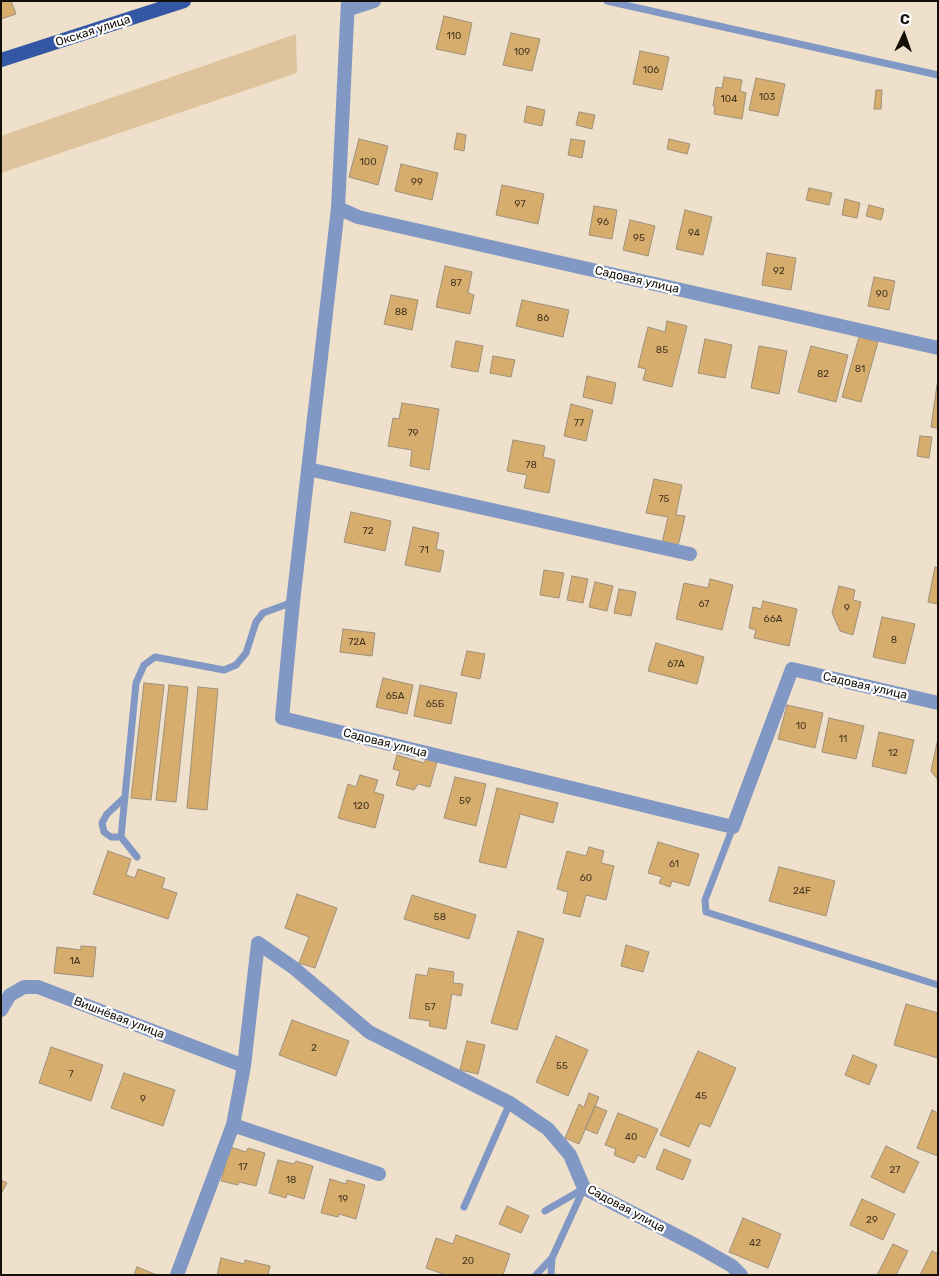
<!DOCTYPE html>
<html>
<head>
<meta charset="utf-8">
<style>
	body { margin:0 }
	#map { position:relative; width:939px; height:1276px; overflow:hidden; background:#eee0cb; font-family:Rubik,sans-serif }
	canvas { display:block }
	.frame { position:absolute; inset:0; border:2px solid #140f09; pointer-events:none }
	.north { position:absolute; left:879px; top:10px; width:50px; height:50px; -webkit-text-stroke:4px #fff; paint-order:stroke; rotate:3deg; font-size:14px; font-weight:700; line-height:20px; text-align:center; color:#140f09 }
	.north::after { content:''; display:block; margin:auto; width:18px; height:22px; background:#140f09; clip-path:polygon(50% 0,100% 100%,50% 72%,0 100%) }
</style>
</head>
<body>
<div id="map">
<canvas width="939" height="1276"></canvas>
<div class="frame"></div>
<div class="north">С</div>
</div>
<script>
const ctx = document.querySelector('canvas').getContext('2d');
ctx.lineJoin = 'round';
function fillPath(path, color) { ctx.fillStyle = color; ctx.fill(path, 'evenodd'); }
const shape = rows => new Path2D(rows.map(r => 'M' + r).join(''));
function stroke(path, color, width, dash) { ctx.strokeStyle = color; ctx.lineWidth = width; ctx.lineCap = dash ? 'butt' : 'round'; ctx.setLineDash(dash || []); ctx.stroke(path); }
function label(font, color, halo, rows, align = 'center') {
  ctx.font = font + ' Rubik,sans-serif'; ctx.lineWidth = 4.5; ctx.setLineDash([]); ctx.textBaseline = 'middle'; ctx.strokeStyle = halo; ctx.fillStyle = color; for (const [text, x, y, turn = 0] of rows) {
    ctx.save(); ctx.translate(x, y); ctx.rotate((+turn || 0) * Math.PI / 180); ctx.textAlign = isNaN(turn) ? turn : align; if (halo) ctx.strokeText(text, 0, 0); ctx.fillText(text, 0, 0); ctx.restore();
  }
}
const green = shape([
	[296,34,297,73,1,173,1,136]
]);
const building = shape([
	[1,1,11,1,16,14,1,19,1,1],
	[444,16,472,23,465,55,436,49,444,16],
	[511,33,540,39,532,71,503,65,511,33],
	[640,51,669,57,662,90,633,84,640,51],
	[724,77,742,80,740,91,746,93,742,119,714,114,715,106,713,106,716,87,722,88,724,77],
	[756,78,785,84,778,116,749,110,756,78],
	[876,90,882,90,881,109,874,109,876,90],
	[527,106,545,110,542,126,524,122,527,106],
	[579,112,595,115,592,129,576,125,579,112],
	[457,133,466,135,464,151,454,149,457,133],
	[359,139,388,146,378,185,349,177,359,139],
	[571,139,585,141,582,158,568,155,571,139],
	[669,139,690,144,687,154,667,149,669,139],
	[401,164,438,173,432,200,395,191,401,164],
	[502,185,544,194,538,224,496,215,502,185],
	[809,188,832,193,829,205,806,200,809,188],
	[845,199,860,203,857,218,842,215,845,199],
	[869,205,884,209,881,220,866,216,869,205],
	[594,206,617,210,612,239,589,235,594,206],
	[685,210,712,217,703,255,676,249,685,210],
	[630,220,655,226,648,256,623,250,630,220],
	[767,253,796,258,791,290,762,285,767,253],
	[445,266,472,272,468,293,474,295,470,314,436,307,445,266],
	[874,277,895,281,889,310,868,306,874,277],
	[391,295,418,300,412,330,384,324,391,295],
	[522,300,569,310,563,337,516,326,522,300],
	[667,321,687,326,672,387,643,380,646,369,638,367,648,327,665,332,667,321],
	[859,337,878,342,861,402,842,397,859,337],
	[705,339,732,345,725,378,698,373,705,339],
	[456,341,483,346,478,372,451,367,456,341],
	[759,346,787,351,779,394,751,388,759,346],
	[811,346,848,355,836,402,798,392,811,346],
	[493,356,515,360,511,377,490,373,493,356],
	[587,376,616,383,612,404,583,397,587,376],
	[937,385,938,385,938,428,931,427,937,385],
	[402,403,439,409,429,470,410,466,412,450,388,446,393,418,399,419,402,403],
	[571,404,593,410,586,441,564,436,571,404],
	[920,436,932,437,929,458,917,456,920,436],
	[513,440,545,446,543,457,555,460,549,493,524,488,527,475,507,471,513,440],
	[654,479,682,485,676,515,685,516,678,546,662,543,668,517,646,513,654,479],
	[351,512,391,521,385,551,344,542,351,512],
	[413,527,439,533,436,549,444,551,440,572,405,565,413,527],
	[935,567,938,568,938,604,928,602,935,567],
	[544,570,564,573,559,598,540,595,544,570],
	[572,576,588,579,583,603,567,600,572,576],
	[710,579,733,585,722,630,676,619,684,583,708,588,710,579],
	[595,582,613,586,607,611,589,607,595,582],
	[839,586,855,590,853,600,861,602,853,635,840,631,832,613,839,586],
	[619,589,636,592,631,616,614,613,619,589],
	[763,601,797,609,789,646,754,638,756,630,749,628,753,607,761,609,763,601],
	[882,617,915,624,905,664,873,657,882,617],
	[343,629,375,633,372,656,340,652,343,629],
	[656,643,704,657,697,684,648,671,656,643],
	[467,651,485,654,480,679,461,675,467,651],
	[383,678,413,685,407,714,376,707,383,678],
	[144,683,164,685,151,800,131,798,144,683],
	[169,685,188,687,176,802,156,800,169,685],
	[420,685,457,693,451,724,414,716,420,685],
	[198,687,218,689,207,810,187,808,198,687],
	[787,705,823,713,815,748,778,739,787,705],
	[829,718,864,726,856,759,822,752,829,718],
	[879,732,914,740,906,774,872,766,879,732],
	[937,743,938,743,938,780,931,771,937,743],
	[397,755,424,763,426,759,437,762,430,787,418,784,414,790,396,785,400,771,393,769,397,755],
	[360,775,378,780,374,792,384,795,375,828,338,818,348,784,356,787,360,775],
	[455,777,486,784,476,826,444,818,455,777],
	[497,788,558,803,553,823,520,814,506,868,479,862,497,788],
	[658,842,699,854,689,886,672,881,670,887,659,883,662,877,648,873,658,842],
	[589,847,604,851,601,863,614,866,606,900,586,895,580,917,563,913,568,892,557,889,567,851,586,856,589,847],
	[108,851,131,859,126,875,135,878,138,869,165,878,162,888,177,893,168,919,93,894,108,851],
	[779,867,835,881,826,916,769,901,779,867],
	[297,894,337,908,315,968,299,963,309,937,285,928,297,894],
	[412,895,476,915,469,939,404,919,412,895],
	[518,931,544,939,517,1030,491,1023,518,931],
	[626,945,649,952,643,972,621,966,626,945],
	[81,946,96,947,93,977,54,973,57,947,81,950,81,946],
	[429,968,454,972,453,983,463,984,461,996,452,994,446,1029,429,1026,430,1021,409,1018,416,974,427,976,429,968],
	[906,1004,938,1013,938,1058,894,1045,906,1004],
	[292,1020,349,1041,336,1076,279,1055,292,1020],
	[556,1036,588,1050,568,1096,536,1082,556,1036],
	[467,1041,485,1045,478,1074,460,1070,467,1041],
	[51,1047,103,1065,91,1101,39,1083,51,1047],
	[698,1051,736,1068,710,1127,700,1123,689,1147,660,1135,698,1051],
	[853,1055,877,1065,869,1085,845,1075,853,1055],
	[124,1073,175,1090,163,1126,111,1108,124,1073],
	[589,1093,599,1097,579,1144,565,1138,579,1104,584,1107,589,1093],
	[595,1106,607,1111,597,1134,585,1129,595,1106],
	[932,1110,938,1113,938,1156,917,1148,932,1110],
	[618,1113,658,1129,645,1158,638,1155,634,1163,614,1155,616,1149,605,1145,618,1113],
	[886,1146,919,1162,904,1193,871,1177,886,1146],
	[230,1147,246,1152,248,1148,265,1153,256,1186,239,1182,238,1185,221,1181,230,1147],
	[664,1149,691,1160,683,1180,656,1169,664,1149],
	[278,1160,294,1164,296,1161,313,1166,304,1199,287,1194,286,1198,269,1193,278,1160],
	[330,1179,346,1184,347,1180,365,1185,356,1219,339,1214,338,1217,321,1213,330,1179],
	[1,1180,7,1183,1,1194,1,1180],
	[862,1199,895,1214,883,1240,850,1225,862,1199],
	[507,1206,529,1216,521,1233,499,1224,507,1206],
	[743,1218,781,1234,768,1268,729,1252,743,1218],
	[456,1235,510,1254,503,1275,446,1275,426,1268,436,1238,453,1244,456,1235],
	[893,1244,908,1251,896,1275,877,1275,893,1244],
	[932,1251,938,1254,938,1275,920,1275,932,1251],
	[221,1258,244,1264,245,1260,270,1266,268,1275,217,1275,221,1258],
	[137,1267,157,1275,134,1275,137,1267]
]);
const service = shape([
	[607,1,938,75],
	[733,827,705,900,706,912,938,985],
	[121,837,111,837,104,832,102,823,107,814,125,797],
	[137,857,121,837,136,683,144,665,155,657,224,670,236,665,246,653,256,622,263,613,293,602],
	[464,1207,510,1103],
	[545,1211,583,1189],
	[536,1275,552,1258],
	[551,1275,552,1258,584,1188]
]);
const minor = shape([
	[348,1,338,208,293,602,282,718,733,827,792,669,938,703],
	[349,9,374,1],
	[338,208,358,217,938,348],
	[308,469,690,554],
	[1,1010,10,995,24,987,38,987,244,1066],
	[233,1125,379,1174],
	[177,1275,233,1125,244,1066,258,943,294,968,369,1032,510,1103,548,1129,570,1155,584,1188,697,1246,732,1266,741,1275]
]);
const primary = shape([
	[1,60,184,1]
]);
const numberNames = [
	["110",454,36],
	["109",522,52],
	["106",651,70],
	["103",767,97],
	["104",729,99],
	["100",368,162],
	["99",417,182],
	["97",520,204],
	["96",603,222],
	["94",694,233],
	["95",639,238],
	["92",779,271],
	["87",456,283],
	["90",882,294],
	["88",401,312],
	["86",543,318],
	["85",662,350],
	["81",860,369],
	["82",823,374],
	["77",579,423],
	["79",413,433],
	["78",531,465],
	["75",664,499],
	["72",368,531],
	["71",424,550],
	["67",704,604],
	["9",847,608],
	["66А",773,619],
	["8",894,640],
	["72А",357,642],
	["67А",676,664],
	["65А",395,696],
	["65Б",435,704],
	["10",801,726],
	["11",843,739],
	["12",893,753],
	["59",465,801],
	["120",361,806],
	["61",674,864],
	["60",586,878],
	["24F",802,891],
	["58",440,917],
	["1А",75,961],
	["57",430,1007],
	["2",314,1048],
	["55",562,1066],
	["7",71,1074],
	["45",701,1096],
	["9",143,1099],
	["40",631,1137],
	["17",243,1167],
	["27",895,1170],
	["18",291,1180],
	["19",343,1199],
	["29",872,1220],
	["42",755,1243],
	["20",468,1261]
];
const streetNames = [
	["Окская улица",93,31,-18],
	["Садовая улица",637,280,13],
	["Садовая улица",865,686,13],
	["Садовая улица",385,743,14],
	["Вишнёвая улица",119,1018,21],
	["Садовая улица",626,1209,28]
];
fillPath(green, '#dec39c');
fillPath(building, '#d7ad6d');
stroke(building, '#9d907d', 1);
stroke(service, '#8298c4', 7);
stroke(minor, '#8298c4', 14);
stroke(primary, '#3457a5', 14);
label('10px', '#453622', null, numberNames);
label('12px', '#140f09', '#fff', streetNames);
</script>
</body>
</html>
